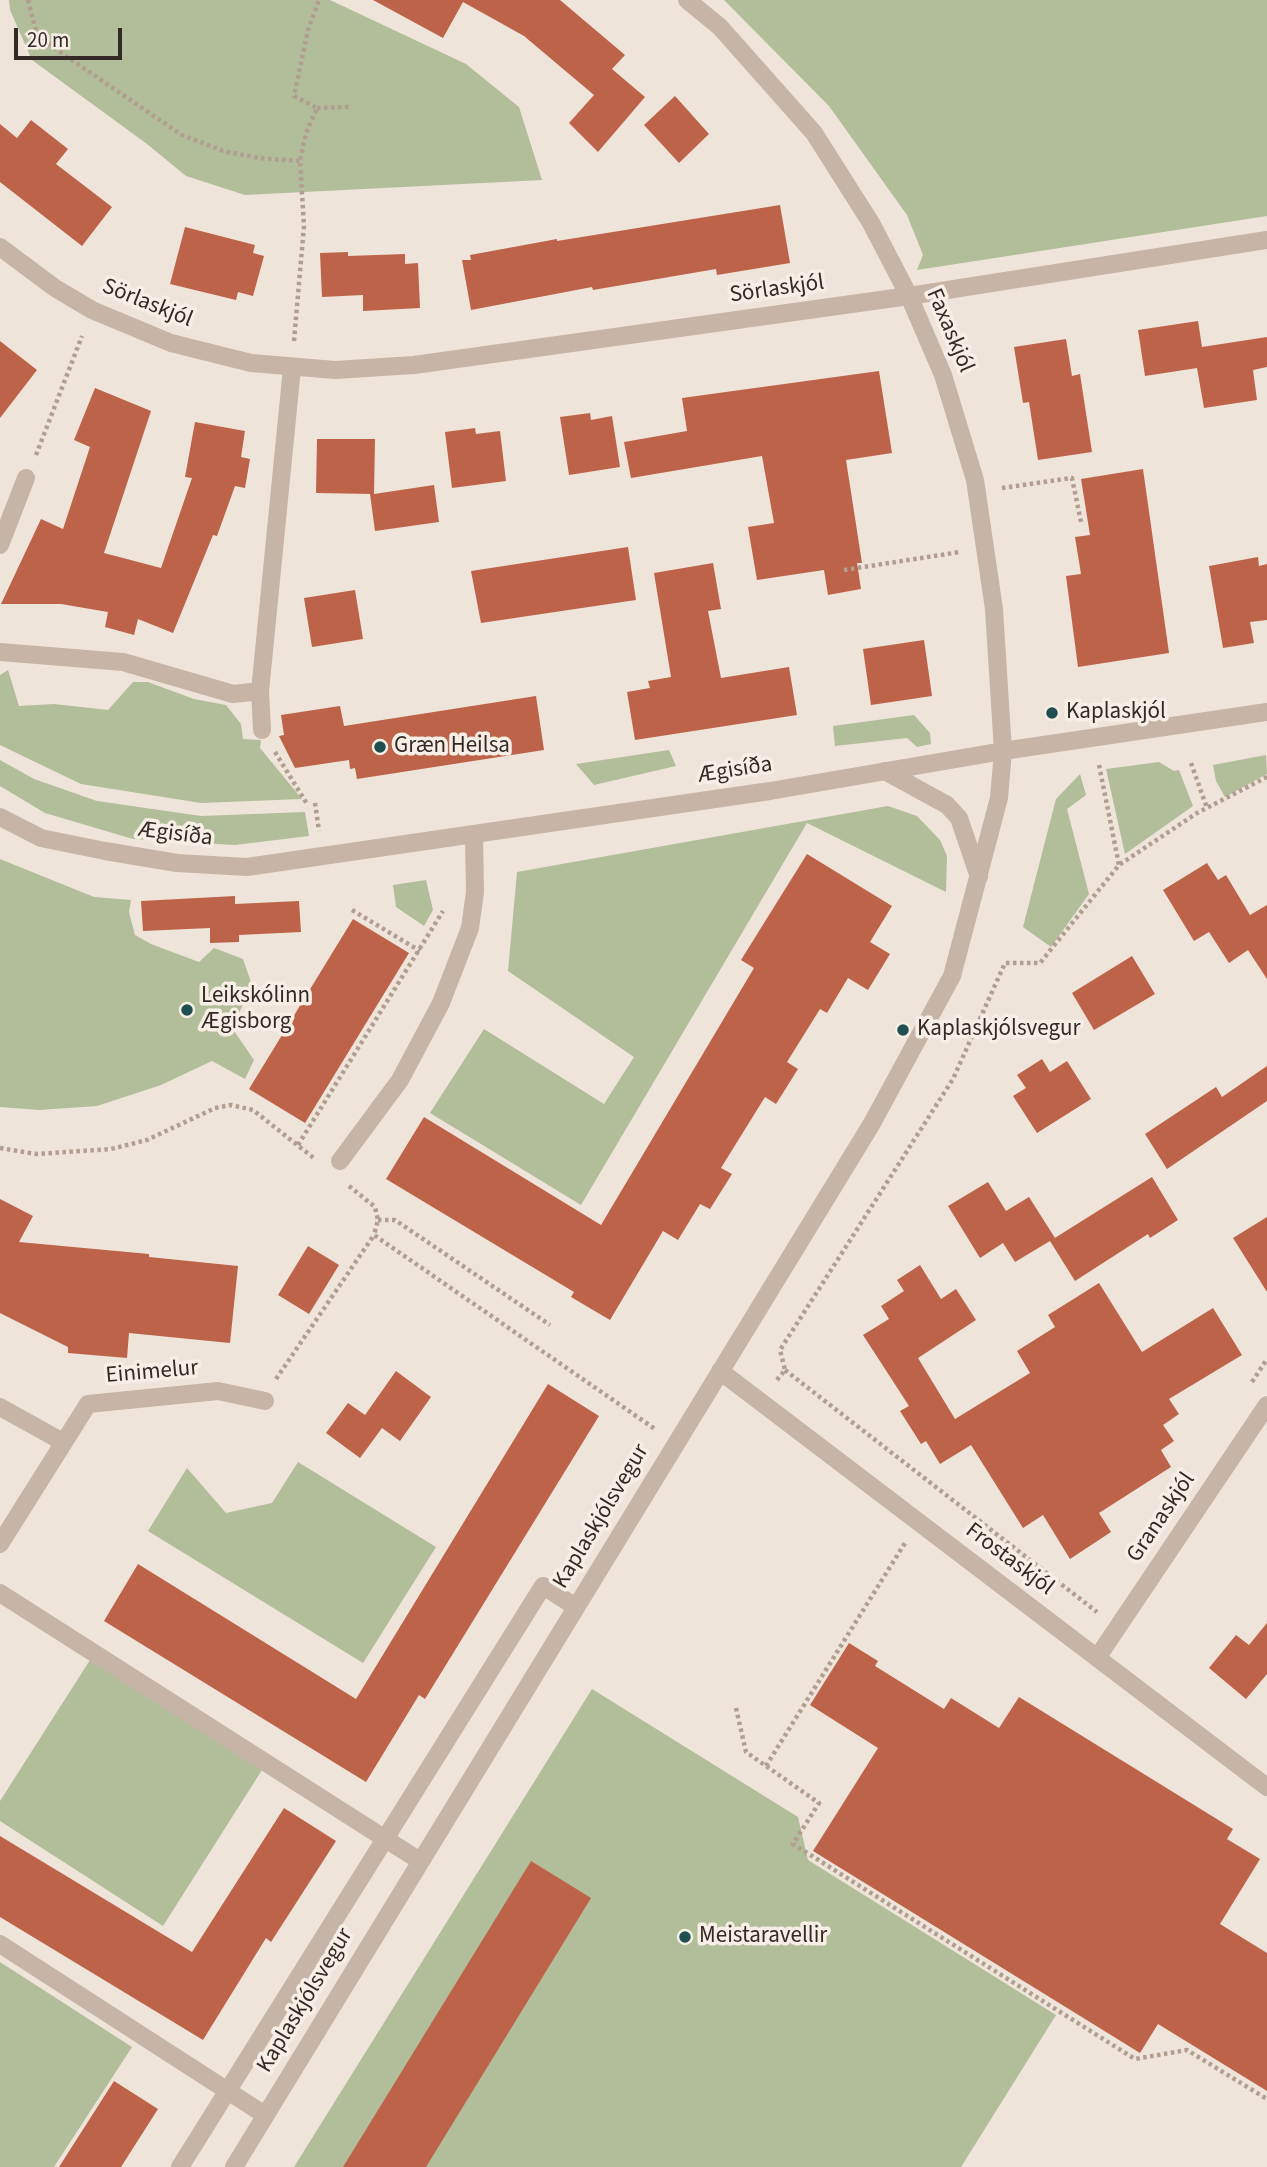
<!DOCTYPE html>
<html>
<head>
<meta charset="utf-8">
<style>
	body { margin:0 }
	#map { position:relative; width:1267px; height:2167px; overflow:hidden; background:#efe4d9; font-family:"Source Sans 3",sans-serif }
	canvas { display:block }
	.scale { position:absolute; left:14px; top:28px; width:108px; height:32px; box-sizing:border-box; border:4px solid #332a26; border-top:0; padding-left:9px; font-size:21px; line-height:24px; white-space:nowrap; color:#332a26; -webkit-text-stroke:5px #f7eee5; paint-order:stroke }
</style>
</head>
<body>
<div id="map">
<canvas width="1267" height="2167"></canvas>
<div class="scale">20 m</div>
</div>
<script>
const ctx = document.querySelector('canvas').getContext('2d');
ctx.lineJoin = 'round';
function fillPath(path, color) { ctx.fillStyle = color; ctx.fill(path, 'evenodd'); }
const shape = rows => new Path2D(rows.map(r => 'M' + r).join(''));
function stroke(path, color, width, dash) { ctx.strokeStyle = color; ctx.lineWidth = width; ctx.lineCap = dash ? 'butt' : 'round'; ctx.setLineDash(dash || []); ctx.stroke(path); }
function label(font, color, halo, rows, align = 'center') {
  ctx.font = font + ' "Source Sans 3",sans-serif'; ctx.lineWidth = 7; ctx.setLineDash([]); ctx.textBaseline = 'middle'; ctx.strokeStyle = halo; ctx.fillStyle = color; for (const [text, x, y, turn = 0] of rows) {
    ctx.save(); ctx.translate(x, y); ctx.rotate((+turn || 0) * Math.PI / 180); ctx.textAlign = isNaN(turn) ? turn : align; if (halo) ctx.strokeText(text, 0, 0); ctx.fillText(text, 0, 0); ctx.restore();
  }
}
const green = shape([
	[9,0,330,0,466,64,519,107,542,180,245,195,186,176,147,144,32,60,10,10],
	[724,0,1267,0,1267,216,917,270,923,255,907,215,829,106],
	[8,670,19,706,54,704,108,710,133,682,148,682,194,699,226,705,241,724,243,739,261,740,260,748,302,799,201,803,81,784,0,745,0,675],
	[914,715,930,733,931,744,917,747,907,738,835,746,833,726],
	[669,750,676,766,594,785,576,764],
	[1266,755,1267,774,1225,797,1216,781,1213,765],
	[0,760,34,779,97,801,201,816,305,812,309,836,235,845,133,839,45,813,0,786],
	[1159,762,1174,771,1179,770,1193,806,1125,854,1106,769],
	[1080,774,1086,795,1067,809,1089,894,1051,947,1023,927,1056,799],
	[888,806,917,816,940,840,947,856,946,892,807,823,581,1205,430,1113,484,1029,604,1104,634,1057,508,971,517,872],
	[0,859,94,897,131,900,129,912,135,935,151,944,199,962,214,948,243,959,252,985,232,1028,254,1060,245,1079,212,1061,161,1085,97,1106,39,1110,0,1107],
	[426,880,433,910,424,926,396,907,393,885],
	[298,1462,436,1547,363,1663,148,1531,187,1468,226,1513,272,1503],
	[90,1660,262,1770,163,1926,0,1821,0,1801],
	[592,1689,798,1817,808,1860,1056,2015,961,2167,294,2167],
	[0,1962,132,2047,54,2167,0,2167]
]);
const building = shape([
	[373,0,560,0,625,55,612,69,645,97,598,152,569,123,594,95,524,36,463,2,443,38],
	[675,96,709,134,679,163,644,125],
	[31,120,68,149,56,164,112,207,82,246,0,182,0,124,17,138],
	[780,205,790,263,717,275,716,269,593,290,592,287,471,310,462,260,471,260,470,255,557,239,557,241],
	[185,227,255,245,253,253,264,256,253,296,238,292,236,300,170,284],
	[348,252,348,256,405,254,405,264,418,263,420,308,363,311,363,295,322,297,320,253],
	[1198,321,1202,347,1267,337,1267,367,1253,370,1257,400,1204,408,1197,368,1145,376,1138,330],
	[1066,339,1072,376,1080,374,1092,452,1038,460,1029,402,1023,403,1014,347],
	[0,341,37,370,0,418],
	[879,371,892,453,846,460,862,563,857,563,861,589,828,595,824,570,757,580,748,527,774,523,762,456,631,478,624,442,687,431,682,398],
	[95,388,151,411,104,553,161,568,192,478,185,477,195,422,245,431,241,457,250,459,245,488,235,486,217,536,213,535,173,633,138,619,134,635,105,627,108,612,61,604,1,604,41,519,63,529,90,447,74,440],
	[590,413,591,420,612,416,620,467,569,475,560,417],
	[475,428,476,434,500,431,506,481,452,488,445,432],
	[317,439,375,439,374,494,434,485,439,522,375,531,370,494,372,494,316,493],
	[1143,469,1169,653,1078,667,1066,576,1081,574,1075,537,1090,535,1081,479],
	[628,547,636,600,481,623,471,571],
	[1258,557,1259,566,1267,564,1267,620,1250,622,1254,643,1223,648,1209,566],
	[713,563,721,609,708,611,721,678,789,667,797,715,635,740,627,692,650,688,648,681,671,677,654,573],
	[355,590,363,639,312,647,304,598],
	[924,640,932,696,871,705,863,649],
	[536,696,544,750,357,779,355,768,350,769,349,760,295,768,279,736,284,735,281,715,340,706,344,726],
	[807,854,892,906,870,942,890,954,868,990,848,978,827,1013,820,1009,787,1062,798,1069,776,1104,765,1097,721,1168,732,1174,710,1209,700,1204,678,1240,663,1231,610,1320,571,1297,574,1292,386,1179,424,1117,601,1225,754,968,741,960],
	[1207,863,1218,880,1226,875,1250,915,1267,905,1267,979,1248,950,1229,963,1209,932,1194,941,1163,890],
	[235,896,235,904,299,901,301,932,239,935,239,942,210,943,210,928,143,931,141,901],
	[353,919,409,953,305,1123,249,1089],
	[1132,956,1155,994,1094,1030,1072,993],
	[1042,1059,1050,1072,1067,1061,1091,1099,1037,1133,1013,1096,1026,1088,1017,1075],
	[1267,1066,1267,1101,1167,1169,1145,1134,1216,1087,1222,1097],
	[1152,1177,1178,1220,1150,1238,1148,1234,1075,1281,1050,1241],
	[988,1182,1006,1211,1029,1197,1055,1238,1015,1262,1003,1243,980,1258,948,1206],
	[0,1199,33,1216,19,1242,149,1254,149,1257,238,1266,230,1343,129,1333,127,1358,68,1353,68,1347,0,1313],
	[1267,1217,1267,1292,1233,1238],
	[308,1246,339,1265,309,1314,278,1295],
	[920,1265,941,1299,956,1289,976,1320,918,1358,955,1419,1030,1373,1017,1351,1055,1327,1048,1315,1099,1283,1142,1352,1213,1308,1242,1355,1169,1399,1179,1414,1163,1425,1174,1441,1161,1450,1171,1467,1099,1513,1111,1532,1070,1559,1043,1515,1023,1528,971,1445,940,1464,926,1441,921,1444,900,1411,909,1406,863,1335,889,1319,881,1306,904,1291,897,1280],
	[396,1371,431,1397,400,1441,382,1428,360,1458,326,1433,348,1403,365,1415],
	[548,1384,599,1416,425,1699,419,1695,366,1782,104,1621,138,1564,356,1699],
	[1267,1623,1267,1674,1246,1699,1209,1668,1236,1635,1249,1645],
	[849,1643,878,1661,875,1666,944,1709,951,1698,999,1728,1019,1697,1233,1829,1227,1839,1260,1859,1220,1924,1267,1953,1267,2091,1158,2024,1140,2053,813,1851,878,1748,810,1705],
	[284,1808,336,1841,271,1942,266,1938,203,2040,0,1917,0,1836,192,1952],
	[531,1861,591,1898,426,2167,343,2167],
	[114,2081,158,2109,121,2167,59,2167]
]);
const path = shape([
	[28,0,35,28,51,46,182,135,223,151,259,158,300,161],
	[317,108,349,107],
	[294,341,304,226,300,161,306,133,317,108,294,96,308,30,319,0],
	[36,455,82,336],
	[1002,488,1072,478,1081,522],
	[844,570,960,552],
	[275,752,307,804],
	[1191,763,1207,808],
	[1099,765,1119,865],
	[315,803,319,831],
	[352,910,420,951],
	[298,1145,443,911],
	[0,1148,36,1154,111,1149,147,1140,215,1108,231,1105,253,1110,315,1159],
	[349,1186,375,1207,378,1220,374,1235,655,1429],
	[378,1220,395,1220,550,1325],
	[785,1370,1097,1612],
	[276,1379,374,1235],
	[777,1380,785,1370,780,1350,953,1079,1005,963,1040,963,1119,865,1197,813,1267,777],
	[1252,1382,1267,1359],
	[736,1708,746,1752,819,1803,793,1844,1135,2059,1187,2050,1267,2099],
	[766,1766,905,1543]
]);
const minor = shape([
	[0,247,55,288,92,310,171,343,251,363,335,370,414,365,909,296,1267,240],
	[0,545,26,478],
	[0,652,123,662,233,694,260,691],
	[262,730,260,691,292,368],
	[885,771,947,805,959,818,979,877],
	[0,817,41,838,105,851,177,863,247,867,770,791,1003,751,1267,712],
	[340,1161,400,1080,441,1003,470,928,475,892,474,835],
	[720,1371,1267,1787],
	[0,1407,63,1442],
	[0,1544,88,1404,218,1391,265,1401],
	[0,1593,420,1861],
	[1097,1658,1267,1405],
	[0,1944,265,2115],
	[180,2167,543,1586,576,1607],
	[234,2167,871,1125,952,976,999,798,1003,751,994,609,975,480,943,375,909,296,871,223,814,133,720,27,687,0]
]);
const markers = [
	[1052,713,7,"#1f4f51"],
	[380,747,7,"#1f4f51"],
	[187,1010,7,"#1f4f51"],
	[903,1030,7,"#1f4f51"],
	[685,1937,7,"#1f4f51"]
];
const streetNames = [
	["Sörlaskjól",777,290,-8],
	["Sörlaskjól",147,304,22],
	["Faxaskjól",949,331,67],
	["Ægisíða",735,771,-9],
	["Ægisíða",175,835,7],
	["Einimelur",152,1373,-5],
	["Kaplaskjólsvegur",602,1517,-59],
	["Granaskjól",1162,1518,-56],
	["Frostaskjól",1009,1560,37],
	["Kaplaskjólsvegur",306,2001,-59]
];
const poiNames = [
	["Kaplaskjól",1066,713],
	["Græn Heilsa",394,747],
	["Leikskólinn",201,997],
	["Ægisborg",201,1023],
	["Kaplaskjólsvegur",917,1030],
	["Meistaravellir",699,1937]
];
fillPath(green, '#b2bd9a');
fillPath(building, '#bd6349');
stroke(path, '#b19e91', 4.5, [3.5, 3.5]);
stroke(minor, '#c6b4a6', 18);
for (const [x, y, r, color] of markers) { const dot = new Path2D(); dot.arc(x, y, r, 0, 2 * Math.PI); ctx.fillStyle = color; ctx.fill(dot); stroke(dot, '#f7eee5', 2.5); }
label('23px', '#332a26', '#f7eee5', streetNames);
label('23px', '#332a26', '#f7eee5', poiNames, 'left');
</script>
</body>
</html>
